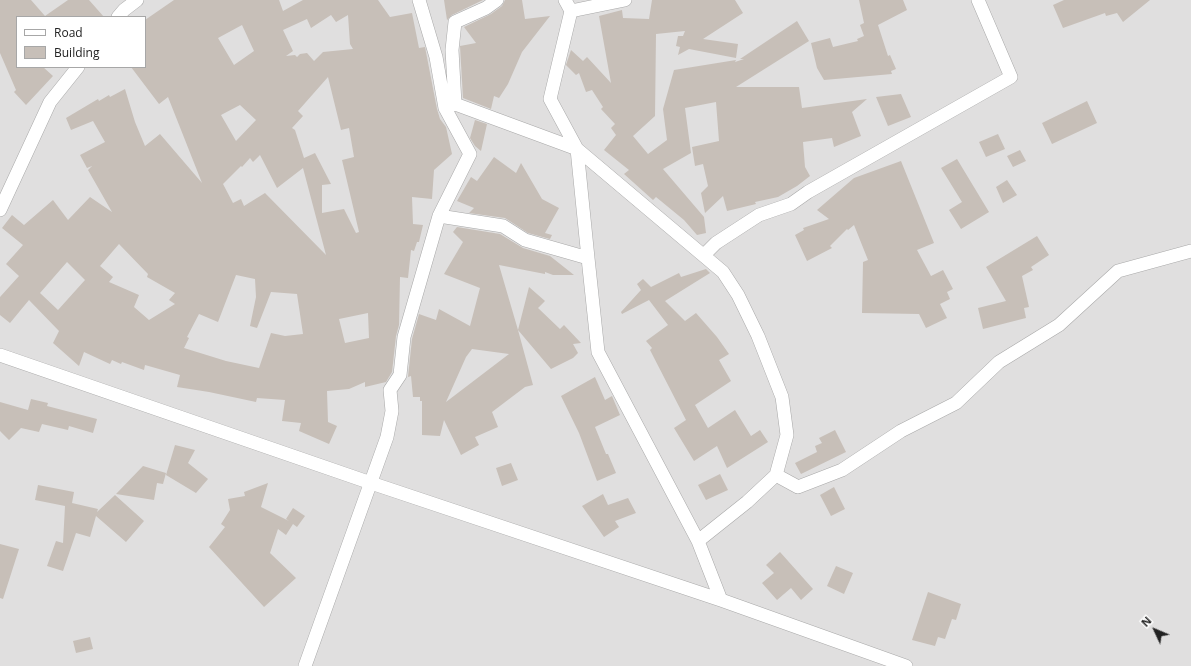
<!DOCTYPE html>
<html>
<head>
<meta charset="utf-8">
<style>
	body { margin:0 }
	#map { position:relative; width:1191px; height:666px; overflow:hidden; background:#f2efe9; font-family:"Open Sans",sans-serif }
	canvas { display:block }
	.legend { position:absolute; left:16px; top:16px; width:130px; height:52px; box-sizing:border-box; background:#fff; border:1px solid #a7a7a7; margin:0; padding:5px 7px; list-style:none; font-size:12px; color:#222 }
	.legend li { display:flex; align-items:center; gap:8px; height:20px }
	.legend b { width:20px; border:1px solid #a7a7a7 }
	.north { position:absolute; left:1135px; top:610px; width:40px; height:40px; -webkit-text-stroke:3px #fff; paint-order:stroke; rotate:314deg; font-size:11px; font-weight:700; line-height:16px; text-align:center; color:#222 }
	.north::after { content:''; display:block; margin:auto; width:14px; height:18px; background:#222; clip-path:polygon(50% 0,100% 100%,50% 72%,0 100%) }
</style>
</head>
<body>
<div id="map">
<canvas width="1191" height="666"></canvas>
<ul class="legend">
<li><b style="height:5px;background:#fff"></b>Road</li>
<li><b style="height:11px;background:#c7bfb8"></b>Building</li>
</ul>
<div class="north">N</div>
</div>
<script>
const ctx = document.querySelector('canvas').getContext('2d');
ctx.lineJoin = 'round';
function fillPath(path, color) { ctx.fillStyle = color; ctx.fill(path, 'evenodd'); }
const shape = rows => new Path2D(rows.map(r => 'M' + r).join(''));
function stroke(path, color, width, dash) { ctx.strokeStyle = color; ctx.lineWidth = width; ctx.lineCap = dash ? 'butt' : 'round'; ctx.setLineDash(dash || []); ctx.stroke(path); }
const residential = shape([
	[0,0,1191,0,1191,666,0,666],
	[17,17,145,17,145,67,17,67]
]);
const building = shape([
	[0,0,31,0,45,16,68,0,89,0,104,17,17,17,17,67,43,67,53,76,26,105,14,92,16,90,0,53],
	[174,0,279,0,283,11,303,0,378,0,390,17,412,13,419,48,425,47,437,109,440,119,446,127,452,154,434,170,432,199,412,197,413,224,423,225,419,242,417,242,414,251,411,250,408,278,400,277,399,325,396,336,392,372,386,382,365,387,365,382,349,389,327,391,328,422,337,426,329,444,299,431,301,423,282,421,285,400,257,398,256,402,209,392,177,387,180,375,145,365,144,370,122,362,121,364,112,360,110,364,84,352,79,366,53,343,59,331,29,300,10,323,0,315,0,297,19,276,6,264,23,245,2,228,12,215,24,225,53,200,68,220,90,197,112,212,88,170,92,166,87,168,80,155,105,142,93,121,71,130,66,118,98,99,99,101,109,95,110,97,125,89,135,122,145,146,160,134,202,183,168,97,159,104,131,67,145,67,145,20],
	[331,15,336,22,348,15,350,44,353,49,323,52,314,61,307,53,300,54,297,57,295,55,286,56,293,51,283,30,307,19,311,28],
	[242,25,254,51,234,65,218,38],
	[328,77,341,130,349,128,354,157,342,160,359,232,356,233,344,209,322,213,322,185,331,184,315,153,304,158,295,130,292,128,303,116,298,111],
	[240,105,256,120,236,141,221,115],
	[260,155,277,188,303,168,326,255,265,193,244,206,241,199,233,203,223,184,241,166,242,167,250,158,253,162],
	[119,244,148,274,147,277,175,293,169,300,175,304,149,320,134,307,139,295,109,282,113,277,100,266],
	[67,262,85,280,58,310,40,293],
	[236,275,255,279,256,297,250,326,257,328,271,292,297,294,303,334,285,336,271,333,259,368,226,361,184,348,189,338,187,337,199,314,218,322],
	[368,313,369,338,345,343,339,319],
	[444,0,483,0,452,15,447,20],
	[505,0,522,0,525,19,550,16,522,52,508,84,499,98,494,96,491,109,463,98,460,46,476,43,464,27,491,14,502,6],
	[652,0,735,0,743,13,703,39,738,44,736,58,689,49,678,55,680,47,676,46,678,36,683,36,685,31,656,34,655,116,633,136,648,154,667,140,663,109,674,70,736,60,735,62,744,59,740,59,797,21,809,41,736,87,799,87,802,108,867,99,852,112,861,136,834,147,832,138,803,142,805,167,810,176,797,186,778,197,755,202,756,204,727,211,723,196,705,213,701,193,708,186,703,164,695,166,692,147,719,141,716,102,685,108,691,153,663,169,704,217,706,233,697,235,684,220,656,197,653,200,624,174,629,170,604,150,616,135,611,128,615,124,601,109,603,107,592,90,586,92,579,73,576,75,566,65,571,50,583,61,587,57,611,83,599,16,622,10,623,18,649,19],
	[859,0,903,0,907,10,878,25,888,56,890,55,896,69,891,71,892,74,824,80,817,68,811,43,830,38,833,47,858,41,857,39,864,36,860,25,864,23],
	[1064,0,1150,0,1123,22,1117,13,1106,16,1105,13,1063,28,1053,5],
	[901,94,911,117,888,126,876,97],
	[1087,101,1097,123,1052,144,1042,123],
	[475,120,487,124,481,151,475,146,470,138],
	[998,134,1005,149,986,157,979,142],
	[1020,150,1026,161,1013,167,1007,156],
	[494,157,516,173,521,163,542,199,559,208,545,233,552,235,550,239,528,233,505,218,469,213,474,208,457,201,471,177,477,181],
	[957,159,989,212,961,229,949,210,962,202,941,168],
	[901,161,934,243,917,250,931,276,943,270,953,289,947,292,950,299,940,304,947,318,926,328,919,314,862,313,863,262,868,260,854,225,848,230,847,229,830,246,832,248,807,261,795,235,804,230,803,228,829,219,817,210,854,178],
	[1007,180,1017,195,1003,203,996,187],
	[457,227,500,234,523,248,550,256,574,275,553,275,545,272,545,274,499,265,518,330,529,287,545,301,538,308,560,329,564,325,581,343,573,344,578,353,573,358,551,369,518,330,533,385,525,387,492,412,498,427,475,437,479,445,461,455,444,420,440,436,422,435,422,401,420,401,420,397,413,397,411,376,408,377,412,339,419,314,436,320,439,309,470,326,480,288,444,274,463,242,453,232],
	[472,349,509,354,446,402,466,357],
	[1037,236,1049,255,1031,267,1033,270,1022,276,1029,307,1024,308,1026,318,983,329,978,308,1006,301,986,267],
	[706,269,710,273,665,301,685,321,696,313,717,337,729,354,719,360,731,381,695,405,708,428,735,410,751,436,760,430,768,442,727,468,717,446,694,461,674,428,686,420,650,350,652,348,646,341,668,325,649,300,622,314,621,312,641,290,637,284,643,279,651,287,679,273,681,277],
	[595,377,605,400,612,396,620,415,595,427,606,454,608,454,616,473,597,481,579,433,561,396],
	[31,399,48,403,47,406,97,419,93,433,69,426,68,430,42,424,39,432,21,428,9,440,0,431,0,402,28,410],
	[835,430,846,452,801,474,795,463,817,452,815,446,822,443,819,438],
	[175,445,195,450,188,463,208,479,196,493,166,475],
	[511,463,518,480,502,486,496,468],
	[143,466,166,473,163,484,157,483,154,500,116,494],
	[720,474,728,490,706,500,698,485],
	[268,483,261,507,289,521,286,519,293,508,305,516,297,527,293,524,286,535,278,529,270,553,296,578,264,607,209,547,225,527,221,524,230,510,228,499,245,496,244,492],
	[38,485,74,492,72,503,98,509,97,512,115,495,144,521,126,542,96,516,90,537,76,533,63,571,47,566,56,541,63,543,65,506,35,500],
	[834,487,845,509,831,516,820,495],
	[603,494,608,505,628,498,636,513,615,521,619,527,604,537,582,506],
	[0,544,19,549,3,599,0,598],
	[780,552,813,589,801,600,791,588,777,600,762,583,774,573,766,565],
	[836,566,853,573,844,594,827,586],
	[928,592,961,604,956,620,952,619,945,639,938,637,935,646,912,640],
	[90,637,93,649,76,653,73,641]
]);
const minor = shape([
	[419,0,436,57,445,108],
	[565,0,571,11,550,99,577,149,588,258],
	[571,11,625,0],
	[118,17,124,10,137,0],
	[455,104,577,149,723,272,738,295,758,336,782,397,787,435,776,475,747,502,698,541],
	[0,210,50,102,78,67],
	[439,216,503,226,525,240,588,258,598,352,698,541,721,600],
	[704,255,716,243,759,215,791,204,808,192,1011,77,978,0],
	[0,355,371,483,721,600,906,666],
	[776,475,798,487,842,470,901,431,956,403,999,362,1059,325,1118,271,1191,251],
	[305,666,387,437,392,411,390,390,400,375,404,337,439,216,470,154,445,108,455,104,452,50,455,22,486,8,497,0]
]);
fillPath(residential, '#e0dfdf');
fillPath(building, '#c7bfb8');
stroke(minor, '#a9a9a9', 14);
stroke(minor, '#fff', 13);
</script>
</body>
</html>
